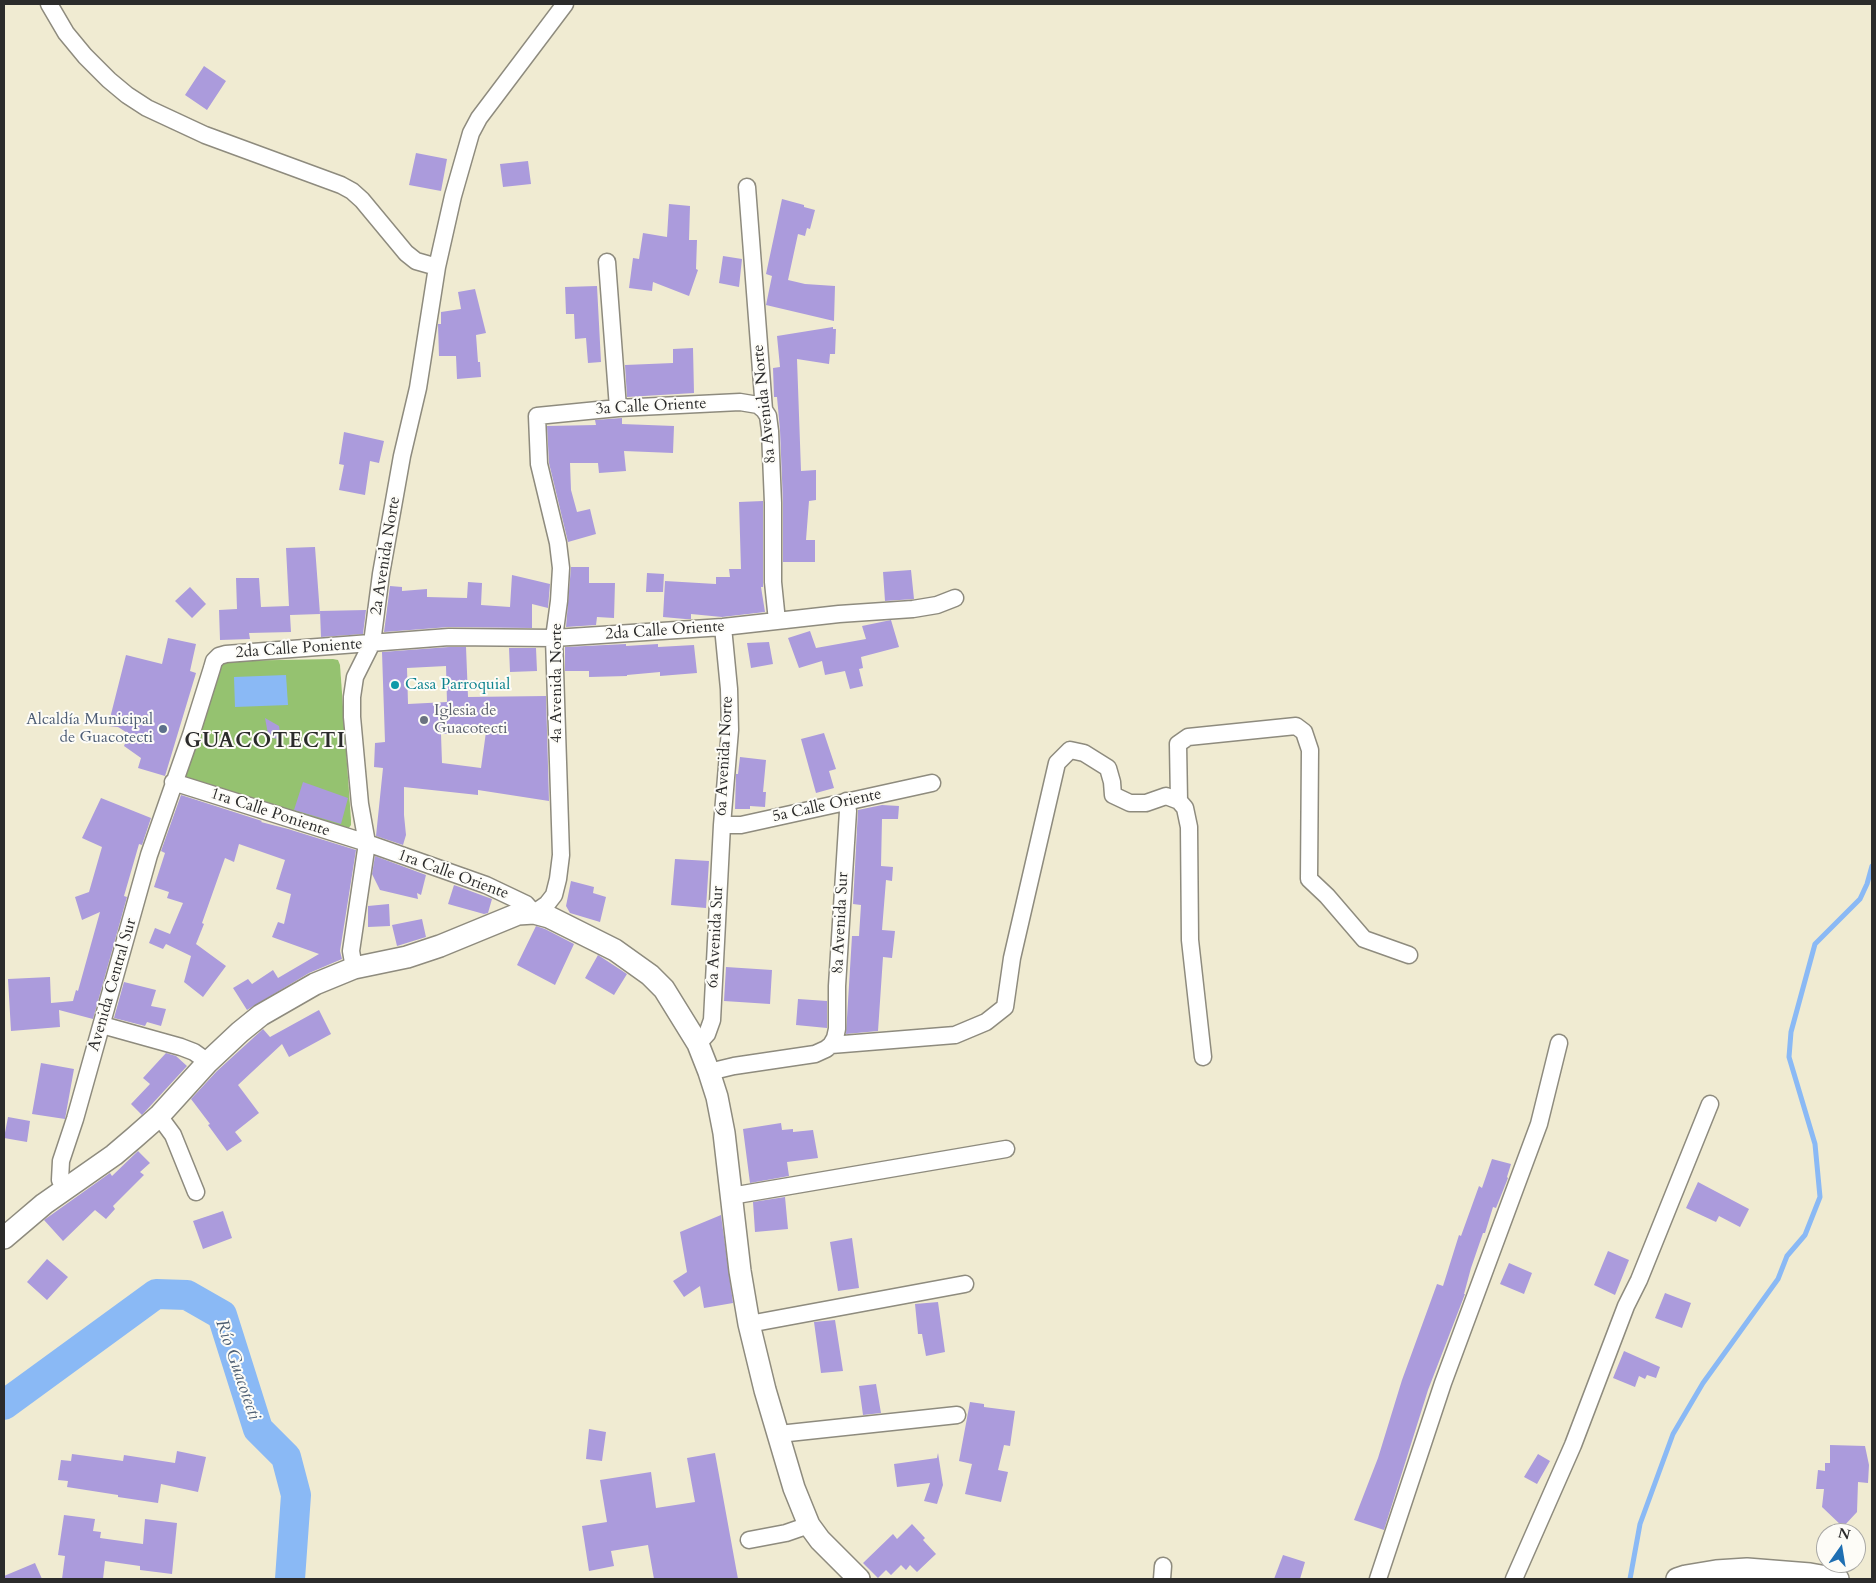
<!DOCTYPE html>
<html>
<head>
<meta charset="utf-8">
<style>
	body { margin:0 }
	#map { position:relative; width:1876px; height:1583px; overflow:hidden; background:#f0ebd2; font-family:Cardo,serif }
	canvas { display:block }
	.frame { position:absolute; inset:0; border:5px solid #2b2b2b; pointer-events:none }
	.north { position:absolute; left:1816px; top:1523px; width:50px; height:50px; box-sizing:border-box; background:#fdfcf7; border:1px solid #a9a8a5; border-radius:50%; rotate:13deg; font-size:14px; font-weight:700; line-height:20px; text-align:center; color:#2b2b2b }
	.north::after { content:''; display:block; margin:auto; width:18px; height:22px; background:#1f6fb2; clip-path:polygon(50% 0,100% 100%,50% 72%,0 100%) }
</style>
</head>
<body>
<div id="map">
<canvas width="1876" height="1583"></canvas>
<div class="frame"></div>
<div class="north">N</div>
</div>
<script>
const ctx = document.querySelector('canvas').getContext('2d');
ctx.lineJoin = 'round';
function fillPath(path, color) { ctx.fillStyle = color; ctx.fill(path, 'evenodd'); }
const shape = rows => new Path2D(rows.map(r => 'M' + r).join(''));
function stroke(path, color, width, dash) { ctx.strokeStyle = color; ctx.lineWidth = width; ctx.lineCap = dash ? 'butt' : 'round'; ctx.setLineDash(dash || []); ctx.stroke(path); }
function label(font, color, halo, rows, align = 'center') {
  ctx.font = font + ' Cardo,serif'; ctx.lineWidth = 4; ctx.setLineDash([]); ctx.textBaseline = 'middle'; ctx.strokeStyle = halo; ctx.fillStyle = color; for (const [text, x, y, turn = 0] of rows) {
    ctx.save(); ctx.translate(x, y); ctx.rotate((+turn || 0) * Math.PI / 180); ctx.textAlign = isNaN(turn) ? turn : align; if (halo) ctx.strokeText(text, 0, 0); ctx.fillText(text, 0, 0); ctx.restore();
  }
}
const green = shape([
	[333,659,338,660,340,665,351,820,351,825,348,829,188,779,184,775,220,667,223,663,227,661]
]);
const water = shape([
	[286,675,288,705,235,707,234,677]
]);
const stream = shape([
	[1630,1579,1640,1524,1673,1434,1703,1383,1778,1279,1787,1256,1805,1235,1820,1197,1815,1144,1789,1057,1791,1032,1815,944,1860,899,1867,884,1872,866]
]);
const river = shape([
	[4,1405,156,1294,187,1295,222,1315,258,1429,286,1457,296,1495,290,1579]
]);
const building = shape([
	[204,66,226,81,207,110,185,95],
	[416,153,447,159,441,191,409,185],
	[528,161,531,184,503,187,500,164],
	[782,199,804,205,804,207,815,210,810,229,807,228,805,236,798,234,788,280,805,284,835,286,834,321,766,305,772,276,766,274],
	[669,204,690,206,689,240,697,240,696,269,698,270,689,296,653,282,652,291,629,288,633,258,639,259,643,233,667,237],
	[723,256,742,259,739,287,719,283],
	[597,286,601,362,588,363,586,338,575,339,574,314,566,314,565,287],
	[475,289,486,333,476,335,478,362,480,362,481,377,457,379,456,356,439,356,438,324,441,324,441,312,461,309,458,292],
	[833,327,833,329,836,329,835,354,830,354,829,364,797,359,801,471,816,470,816,500,809,501,806,540,815,540,815,562,783,562,783,503,780,430,777,397,774,397,773,368,780,367,777,336],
	[693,348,694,393,627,397,625,365,673,363,673,349],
	[622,418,622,424,674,426,673,453,624,451,626,471,599,473,598,463,570,463,571,490,577,512,590,509,596,534,568,542,549,463,547,426,596,425,595,420],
	[344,432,384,441,379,463,370,461,365,495,339,490,344,465,339,464],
	[763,501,763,587,761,587,765,612,722,617,691,614,691,619,685,619,663,617,665,581,716,584,716,577,730,577,729,569,741,569,739,502],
	[315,547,320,614,290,615,291,632,249,633,250,639,220,640,219,610,237,609,236,578,259,578,261,607,289,606,286,548],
	[571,567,589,567,589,583,615,583,614,618,597,617,596,625,566,627],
	[911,570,914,599,885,601,883,572],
	[647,573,664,574,663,592,646,592],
	[512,575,550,584,548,608,532,604,532,628,449,627,384,632,390,586,402,587,402,591,427,589,427,597,467,598,468,582,482,583,481,605,510,607],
	[190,587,206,604,192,618,175,601],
	[366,610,363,634,321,637,320,611],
	[891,620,899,647,861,657,863,668,859,669,863,686,850,689,845,671,825,675,822,661,799,668,788,638,810,631,816,648,866,639,862,626],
	[168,638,196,644,190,671,196,673,165,776,138,768,141,758,124,746,129,734,118,727,108,726,126,655,162,664],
	[769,642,773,664,751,668,747,643],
	[626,644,626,646,658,644,658,647,694,645,697,673,660,676,660,672,627,675,627,676,589,677,589,671,565,671,565,647],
	[449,647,466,647,468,697,546,696,549,801,478,790,478,795,404,787,404,815,406,835,403,845,376,836,383,768,374,767,375,743,385,742,382,652],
	[446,666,447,702,408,704,407,668],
	[486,732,481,768,442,763,441,734],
	[509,648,536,648,537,671,510,672],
	[265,718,279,726,281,739,271,738,268,734],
	[824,733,836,769,829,771,834,788,816,793,801,739],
	[740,757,766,760,763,792,766,792,765,807,750,806,750,809,735,809,736,774,738,774],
	[303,782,348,798,341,824,294,810],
	[181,795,262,821,261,822,288,829,356,850,340,951,342,959,309,973,247,1010,233,988,248,979,252,984,273,970,278,978,319,954,272,937,278,922,284,924,291,894,276,889,285,860,239,844,234,862,225,858,202,923,204,924,196,944,226,966,203,997,184,982,191,956,166,944,163,949,149,943,155,928,170,934,183,903,167,898,169,892,154,887,165,853,161,851],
	[101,798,151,818,142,845,139,844,124,896,127,897,93,1019,59,1010,60,1027,11,1031,8,979,50,977,51,1003,73,1001,76,990,78,991,100,912,82,920,75,897,89,892,102,847,82,838],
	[882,805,899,806,898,819,882,819,881,866,893,867,892,881,886,880,882,930,895,931,892,958,883,957,878,1031,846,1034,852,936,859,936,861,905,853,904,858,810],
	[375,856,426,875,421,895,417,893,418,899,380,890,372,874],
	[675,859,709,861,706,908,671,905],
	[571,881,594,887,593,893,606,897,600,922,570,913,566,906],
	[454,885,492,899,488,913,484,914,448,904],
	[389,904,390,926,368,927,368,906],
	[422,919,426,937,397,946,392,925],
	[536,926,545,929,574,944,555,985,517,965],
	[598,955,627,974,614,995,585,978],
	[726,967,772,970,770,1004,724,1001],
	[124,982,156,990,151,1006,166,1009,161,1026,147,1022,145,1026,114,1018],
	[798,999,827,1001,827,1028,796,1025],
	[319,1010,331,1034,289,1057,282,1044,238,1085,259,1113,235,1132,242,1141,227,1151,208,1125,210,1124,191,1099,217,1071,263,1029,270,1037],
	[166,1053,176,1056,187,1066,142,1115,131,1104,150,1084,143,1078],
	[41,1063,74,1069,65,1119,32,1114],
	[8,1117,30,1121,27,1142,4,1138],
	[781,1123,782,1130,793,1129,793,1132,813,1130,818,1158,787,1162,789,1176,750,1183,743,1129],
	[138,1151,150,1163,140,1172,144,1175,113,1206,115,1209,106,1219,95,1210,63,1241,44,1220,110,1173,112,1176],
	[1492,1159,1511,1164,1507,1177,1508,1178,1496,1208,1493,1207,1485,1233,1483,1233,1471,1268,1464,1294,1465,1294,1428,1390,1384,1530,1354,1520,1378,1458,1402,1380,1437,1284,1443,1286,1459,1235,1461,1236,1479,1186,1482,1188],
	[1698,1182,1749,1209,1740,1227,1719,1216,1716,1222,1686,1208],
	[785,1197,788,1229,755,1232,753,1202],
	[223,1211,232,1238,203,1249,193,1221],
	[721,1215,733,1303,704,1308,700,1286,684,1297,673,1281,687,1272,680,1232],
	[852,1238,859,1288,838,1291,830,1242],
	[1608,1251,1629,1260,1615,1295,1594,1285],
	[47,1259,68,1277,47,1300,27,1282],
	[1509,1263,1532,1273,1524,1294,1500,1284],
	[1665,1293,1691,1303,1682,1328,1655,1318],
	[938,1302,945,1352,926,1356,922,1334,918,1334,915,1304],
	[835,1320,843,1371,821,1373,814,1322],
	[1624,1351,1660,1367,1656,1378,1647,1375,1645,1379,1639,1376,1635,1387,1613,1378],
	[876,1384,881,1413,863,1415,859,1386],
	[970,1402,984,1404,984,1407,1015,1411,1010,1446,1004,1445,998,1470,1008,1472,1001,1502,965,1494,972,1464,959,1461],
	[589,1429,606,1432,602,1461,586,1459],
	[1830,1445,1865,1446,1869,1465,1868,1483,1858,1482,1857,1512,1843,1527,1822,1507,1824,1489,1816,1489,1818,1470,1825,1471,1825,1463,1830,1463],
	[177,1451,206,1457,198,1492,161,1484,158,1503,118,1497,118,1495,67,1487,68,1481,58,1480,61,1460,71,1461,72,1454,123,1461,124,1455,175,1463],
	[715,1453,738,1579,654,1579,648,1545,611,1551,614,1566,589,1571,582,1526,607,1522,600,1480,651,1472,656,1508,695,1502,687,1458],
	[938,1453,943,1485,937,1504,924,1501,930,1483,897,1487,894,1464,937,1458],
	[1538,1454,1550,1461,1537,1484,1524,1477],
	[64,1515,95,1519,93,1531,101,1532,100,1538,143,1544,145,1519,177,1523,172,1574,140,1570,140,1566,105,1561,103,1579,62,1579,65,1556,58,1555],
	[912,1524,925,1538,923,1540,936,1554,917,1572,910,1565,906,1570,901,1565,891,1575,886,1570,878,1578,863,1563,893,1534,897,1539],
	[1283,1555,1305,1562,1300,1579,1274,1579],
	[35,1563,42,1579,4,1579,4,1576]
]);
const minor = shape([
	[49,4,66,33,85,56,109,80,127,95,147,108,205,135,341,185,352,191,362,200,406,253,416,261,437,267],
	[747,187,764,410,768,416,770,431,773,503,773,582,777,621],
	[607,262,618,408],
	[173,782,367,843,486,885,526,904,534,913,547,904,554,895,558,879,561,855,554,638,559,601,561,568,558,543,539,464,537,416,618,408,740,402,758,405,764,410],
	[1179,801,1178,744,1188,737,1296,726,1304,732,1310,750,1309,879,1327,896,1364,939,1409,955],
	[722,825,741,825,932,783],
	[354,968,351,951,367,843,360,804,352,717,352,697,355,677,372,643,381,574,402,456,418,388,437,267,453,196,471,133,479,118,565,4],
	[102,1025,181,1047,194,1052,208,1062],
	[698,1044,707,1034,712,1020,722,825,730,730,729,689,723,627],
	[831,1045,955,1035,986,1022,1005,1007,1012,958,1057,763,1070,750,1084,753,1108,768,1112,782,1113,795,1130,803,1146,803,1166,796,1179,801,1185,808,1189,827,1190,940,1203,1057],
	[709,1072,734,1066,815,1054,826,1049,831,1045,835,1038,837,1029,837,986,848,811,846,801],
	[159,1116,173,1135,196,1192],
	[64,1188,60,1180,61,1161,75,1119,149,855,191,735,212,668,214,661,219,656,226,654,449,637,554,638,723,627,839,614,913,609,937,605,955,598],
	[731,1196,1006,1149],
	[749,1324,965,1284],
	[779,1434,957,1415],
	[749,1540,786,1533,809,1525],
	[1162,1579,1163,1566],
	[1378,1579,1443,1383,1539,1124,1559,1043],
	[1514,1579,1573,1445,1626,1306,1639,1280,1710,1104]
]);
const tertiary = shape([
	[4,1238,44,1204,114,1155,134,1138,159,1116,208,1062,240,1032,261,1015,315,984,354,968,407,957,440,946,518,914,534,913,549,917,615,950,650,975,664,989,698,1044,709,1072,717,1097,724,1133,740,1271,749,1324,765,1390,794,1488,809,1525,820,1540,859,1579],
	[1677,1579,1686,1576,1716,1571,1747,1569,1810,1574,1838,1579]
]);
const markers = [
	[395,685,5,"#0f9aa8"],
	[424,720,5,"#6b7280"],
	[163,729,5,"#5c6f8a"]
];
const streetNames = [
	["8a Avenida Norte",765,404,-96],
	["3a Calle Oriente",651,407,-3],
	["2a Avenida Norte",386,556,-81],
	["2da Calle Oriente",665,631,-4],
	["2da Calle Poniente",299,649,-4],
	["4a Avenida Norte",557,683,-90],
	["6a Avenida Norte",725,756,-87],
	["5a Calle Oriente",827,806,-12],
	["1ra Calle Poniente",270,813,18],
	["1ra Calle Oriente",453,875,20],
	["8a Avenida Sur",841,923,-87],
	["6a Avenida Sur",716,937,-87],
	["Avenida Central Sur",113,985,-74]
];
const cultureNames = [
	["Casa Parroquial",405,685]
];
const worshipNames = [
	["Iglesia de",434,711],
	["Guacotecti",434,729]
];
const serviceNames = [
	["Alcaldía Municipal",153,720],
	["de Guacotecti",153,738]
];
const waterNames = [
	["Río Guacotecti",237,1370,71]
];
const districtNames = [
	["GUACOTECTI",265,742]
];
fillPath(green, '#95c270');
fillPath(water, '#8ab9f5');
stroke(stream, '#8ab9f5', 5);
stroke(river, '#8ab9f5', 30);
fillPath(building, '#ab9bdc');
stroke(minor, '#8e8b7e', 19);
stroke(tertiary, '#8e8b7e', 24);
stroke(minor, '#fff', 16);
stroke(tertiary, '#fff', 21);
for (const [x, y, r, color] of markers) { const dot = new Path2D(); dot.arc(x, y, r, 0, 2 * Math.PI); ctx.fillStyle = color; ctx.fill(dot); stroke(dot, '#fdfcf7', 2); }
label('16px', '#2b2b2b', '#fdfcf7', streetNames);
label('16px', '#0d838f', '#fdfcf7', cultureNames, 'left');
label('16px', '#5b616d', '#fdfcf7', worshipNames, 'left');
label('16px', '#4e5e75', '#fdfcf7', serviceNames, 'right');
label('italic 18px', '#4c5d72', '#fdfcf7', waterNames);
ctx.letterSpacing = '1px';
label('bold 21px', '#2b2b2b', '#fdfcf7', districtNames);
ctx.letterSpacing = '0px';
</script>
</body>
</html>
